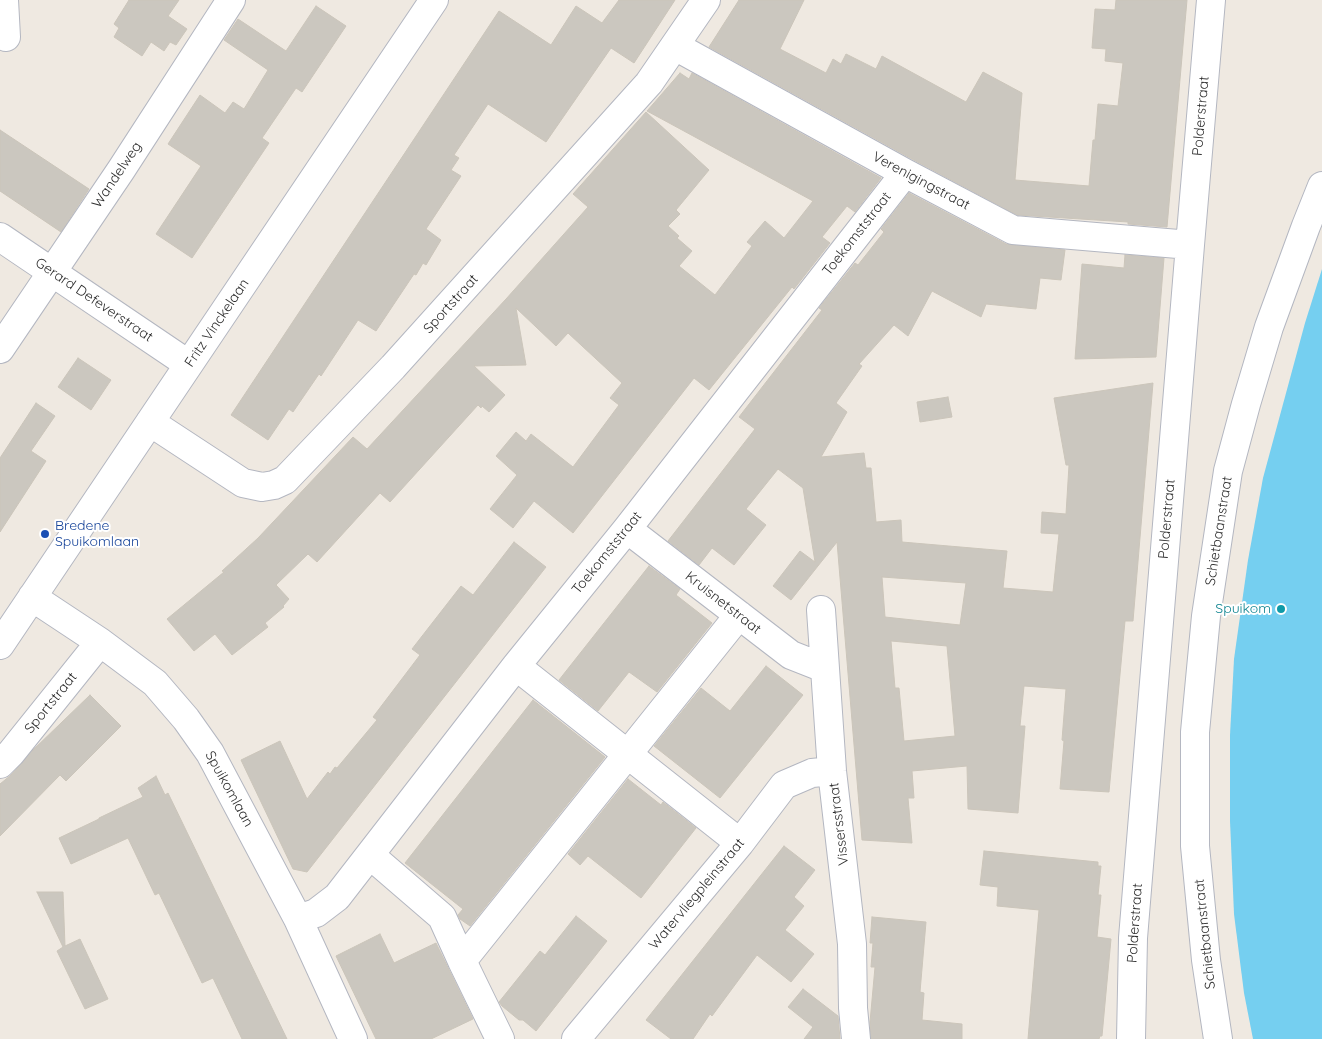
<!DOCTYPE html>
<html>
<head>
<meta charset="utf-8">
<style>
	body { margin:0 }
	canvas { display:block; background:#efe9e1 }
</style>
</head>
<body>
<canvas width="1322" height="1039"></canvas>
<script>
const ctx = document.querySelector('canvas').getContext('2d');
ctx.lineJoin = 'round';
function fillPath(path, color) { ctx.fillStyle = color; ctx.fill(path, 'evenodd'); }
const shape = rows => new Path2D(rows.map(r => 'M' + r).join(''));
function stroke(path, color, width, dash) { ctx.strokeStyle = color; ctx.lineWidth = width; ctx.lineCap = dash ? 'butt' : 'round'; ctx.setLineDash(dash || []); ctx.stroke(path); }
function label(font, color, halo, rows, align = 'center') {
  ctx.font = font + ' Quicksand,sans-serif'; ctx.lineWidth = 4; ctx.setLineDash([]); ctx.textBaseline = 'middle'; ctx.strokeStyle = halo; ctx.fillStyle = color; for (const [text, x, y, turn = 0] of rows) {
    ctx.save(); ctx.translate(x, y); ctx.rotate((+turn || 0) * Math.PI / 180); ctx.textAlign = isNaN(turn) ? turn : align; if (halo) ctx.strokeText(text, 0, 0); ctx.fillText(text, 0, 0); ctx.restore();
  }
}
const water = shape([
	[1322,269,1322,1039,1253,1039,1244,993,1234,914,1230,821,1230,735,1234,659,1248,560,1263,478,1305,323]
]);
const building = shape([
	[129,0,179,0,168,16,187,29,176,45,170,42,164,51,151,42,142,56,114,37,119,28,114,24,129,0],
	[619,0,675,0,634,63,611,48,546,142,488,104,454,155,459,158,451,170,461,176,426,229,441,240,426,265,423,263,416,275,414,274,376,331,358,320,321,376,319,374,293,412,289,409,268,440,231,415,499,11,551,45,576,6,602,23,619,0],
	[739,0,804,0,780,49,826,73,833,59,841,64,846,54,876,69,882,56,966,102,983,72,1022,93,1015,180,1089,186,1093,140,1095,140,1098,104,1118,106,1123,63,1105,61,1106,49,1092,48,1095,9,1115,10,1116,0,1187,0,1167,227,1128,224,1128,222,1017,215,912,159,709,47,739,0],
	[316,6,346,26,302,92,296,88,262,138,269,143,192,258,156,234,201,166,168,144,200,95,225,113,233,102,244,109,268,70,224,40,238,19,286,51,316,6],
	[680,73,689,79,692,73,881,178,855,212,847,206,822,237,830,243,794,289,792,287,709,390,694,378,573,533,534,501,513,528,490,509,517,475,496,456,516,432,526,441,531,434,573,467,619,405,610,398,622,383,568,333,556,346,516,308,526,365,474,366,505,395,489,412,482,406,481,408,478,405,390,502,380,493,317,562,308,554,276,585,289,599,283,606,284,607,265,623,268,627,232,655,215,634,194,651,167,619,224,572,222,571,258,538,353,437,367,449,506,299,588,207,573,194,646,112,709,170,676,210,680,214,668,226,679,236,677,238,692,251,679,266,715,295,752,246,747,242,765,221,784,238,813,201,647,111,680,73],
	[0,130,89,189,61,232,0,191,0,130],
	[909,193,1006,244,1065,250,1061,280,1040,278,1036,309,986,304,981,317,932,291,908,336,894,325,859,364,862,366,836,403,847,412,821,457,864,453,866,468,871,468,876,522,901,520,902,542,1007,551,1003,588,1053,592,1059,534,1041,533,1042,512,1066,514,1069,465,1066,465,1054,398,1153,383,1133,621,1125,621,1109,792,1060,789,1064,741,1062,740,1066,689,1024,686,1020,726,1025,726,1018,813,968,809,967,766,912,771,914,798,908,798,912,843,862,840,837,542,791,600,773,586,800,551,815,562,803,488,778,469,746,509,766,525,734,565,712,548,699,565,668,541,755,429,739,417,822,310,819,308,855,263,858,265,884,232,881,229,909,193],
	[882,577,966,583,960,625,885,617,882,577],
	[891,641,947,646,955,736,904,741,899,688,895,688,891,641],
	[1125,255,1164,258,1156,357,1075,359,1082,264,1124,268,1125,255],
	[78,358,111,380,91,410,58,387,78,358],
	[948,397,952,417,920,422,917,402,948,397],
	[36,403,55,416,31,451,46,461,0,532,0,458,36,403],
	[514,542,546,567,307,872,293,869,241,760,280,741,307,799,328,772,330,774,335,767,337,768,377,720,373,717,420,655,412,649,461,586,473,595,514,542],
	[649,566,680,589,676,595,712,623,657,692,629,672,598,711,559,680,649,566],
	[766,666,803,695,720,798,654,746,701,688,730,711,766,666],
	[90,695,121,726,66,781,60,775,0,836,0,784,11,775,33,750,90,695],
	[533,700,605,757,470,926,460,919,458,915,463,909,405,863,533,700],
	[156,776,165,795,168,793,287,1039,242,1039,213,978,202,983,159,893,155,895,128,838,71,864,59,838,99,819,99,818,143,797,138,788,156,776],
	[628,779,661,805,663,802,696,828,641,898,588,856,580,865,568,854,628,779],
	[784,846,815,870,794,897,804,906,785,930,814,954,791,982,757,955,712,1016,710,1014,693,1039,671,1039,646,1020,784,846],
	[984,851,1098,862,1098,866,1101,866,1098,895,1101,895,1097,937,1111,939,1102,1036,1100,1036,1099,1039,1028,1039,1039,910,997,906,998,887,980,885,984,851],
	[37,892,63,892,65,946,80,939,108,999,85,1009,57,951,63,947,37,892],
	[576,916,607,941,536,1031,523,1020,519,1020,502,1006,499,1002,540,951,545,955,576,916],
	[872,917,926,922,920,992,924,993,922,1020,962,1024,962,1039,871,1039,870,1022,875,967,871,967,873,943,870,943,872,917],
	[380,934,394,963,436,943,473,1019,431,1039,376,1039,336,956,380,934],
	[803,989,838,1016,840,1039,804,1039,813,1027,788,1007,803,989]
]);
const minor = shape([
	[4,0,6,37],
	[675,46,905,173,1013,230,1190,245],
	[0,237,188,364],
	[0,349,121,170,231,0],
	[150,422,243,483,262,487,274,485,285,480,393,367,649,83,706,0],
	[627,529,791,655,824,668],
	[32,597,100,642,155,683,186,719,210,753,298,919,353,1039],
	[821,610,832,771,852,944,853,1008,856,1039],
	[0,645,434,0],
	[516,666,740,843],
	[0,764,11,753,100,642],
	[370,855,442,917,462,961,500,1039],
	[298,919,316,913,337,897,516,666,627,529,905,173],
	[462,961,739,615],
	[576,1039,740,843,784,785,812,773,832,771],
	[1131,1039,1133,938,1190,245,1211,0],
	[1218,1039,1206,960,1195,846,1195,732,1206,616,1228,471,1246,404,1269,327,1306,226,1322,186]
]);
const markers = [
	[45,534,5,"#1a4fb4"],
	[1281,609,5,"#0f9aa8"]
];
const streetNames = [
	["Polderstraat",1201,116,-85],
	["Wandelweg",117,175,-56],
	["Verenigingstraat",921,181,28],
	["Toekomststraat",857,234,-52],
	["Gerard Defeverstraat",94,300,34],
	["Sportstraat",451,304,-48],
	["Fritz Vinckelaan",217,323,-56],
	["Polderstraat",1167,519,-85],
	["Schietbaanstraat",1219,531,-81],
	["Toekomststraat",607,553,-51],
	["Kruisnetstraat",723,603,38],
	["Sportstraat",51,703,-51],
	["Spuikomlaan",229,789,61],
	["Vissersstraat",839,824,-97],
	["Watervliegpleinstraat",697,894,-50],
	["Polderstraat",1135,923,-86],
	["Schietbaanstraat",1205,934,-96]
];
const transitNames = [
	["Bredene",55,526],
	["Spuikomlaan",55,542]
];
const cultureNames = [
	["Spuikom",1271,609]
];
fillPath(water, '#75cff0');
fillPath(building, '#cbc7bf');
stroke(building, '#cbc5ba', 1);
stroke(minor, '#b4b7c1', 30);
stroke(minor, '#fff', 28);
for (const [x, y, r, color] of markers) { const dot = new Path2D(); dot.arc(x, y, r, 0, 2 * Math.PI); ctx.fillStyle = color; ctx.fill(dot); stroke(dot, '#fff', 2); }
label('14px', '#2e2e2e', '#fff', streetNames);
label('14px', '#164399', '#fff', transitNames, 'left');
label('14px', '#0d838f', '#fff', cultureNames, 'right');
</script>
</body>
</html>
